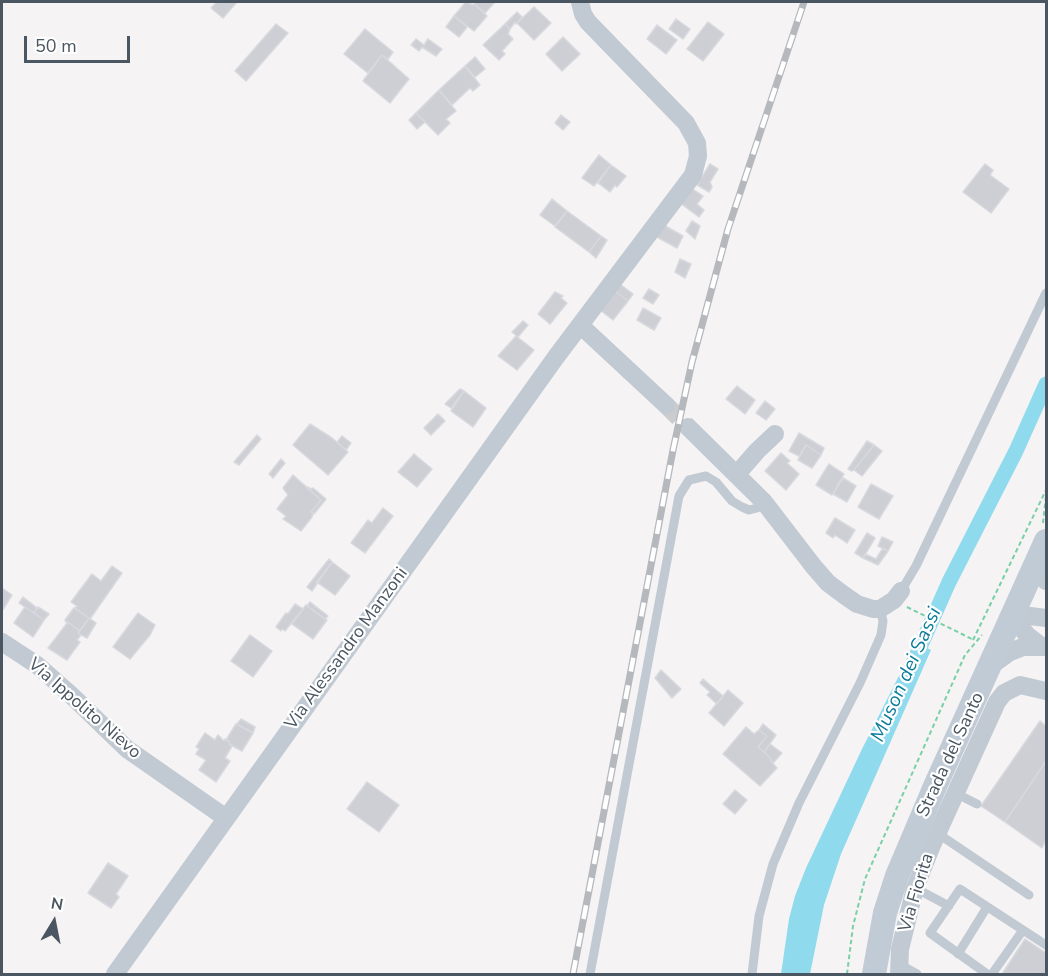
<!DOCTYPE html>
<html>
<head>
<meta charset="utf-8">
<style>
	body { margin:0 }
	#map { position:relative; width:1048px; height:976px; overflow:hidden; background:#f5f3f3; font-family:"Nunito Sans",sans-serif }
	canvas { display:block }
	.frame { position:absolute; inset:0; border:3px solid #4a5661; pointer-events:none }
	.north { position:absolute; left:24px; top:892px; width:60px; height:60px; -webkit-text-stroke:4px #fff; paint-order:stroke; rotate:10deg; font-size:16px; font-weight:700; line-height:24px; text-align:center; color:#4a5661 }
	.north::after { content:''; display:block; margin:auto; width:21px; height:27px; background:#4a5661; clip-path:polygon(50% 0,100% 100%,50% 72%,0 100%) }
	.scale { position:absolute; left:24px; top:36px; width:106px; height:27px; box-sizing:border-box; border:3px solid #4a5661; border-top:0; padding-left:8px; font-size:18px; line-height:21px; white-space:nowrap; color:#4a5661; -webkit-text-stroke:4px #fff; paint-order:stroke }
</style>
</head>
<body>
<div id="map">
<canvas width="1048" height="976"></canvas>
<div class="frame"></div>
<div class="north">N</div>
<div class="scale">50 m</div>
</div>
<script>
const ctx = document.querySelector('canvas').getContext('2d');
ctx.lineJoin = 'round';
function fillPath(path, color) { ctx.fillStyle = color; ctx.fill(path, 'evenodd'); }
const shape = rows => new Path2D(rows.map(r => 'M' + r).join(''));
function stroke(path, color, width, dash) { ctx.strokeStyle = color; ctx.lineWidth = width; ctx.lineCap = dash ? 'butt' : 'round'; ctx.setLineDash(dash || []); ctx.stroke(path); }
function label(font, color, halo, rows, align = 'center') {
  ctx.font = font + ' "Nunito Sans",sans-serif'; ctx.lineWidth = 4.5; ctx.setLineDash([]); ctx.textBaseline = 'middle'; ctx.strokeStyle = halo; ctx.fillStyle = color; for (const [text, x, y, turn = 0] of rows) {
    ctx.save(); ctx.translate(x, y); ctx.rotate((+turn || 0) * Math.PI / 180); ctx.textAlign = isNaN(turn) ? turn : align; if (halo) ctx.strokeText(text, 0, 0); ctx.fillText(text, 0, 0); ctx.restore();
  }
}
const water = shape([
	[916,642,931,650,841,854,824,905,810,974,781,974,789,919,795,896,806,868,862,749]
]);
const canal = shape([
	[913,663,949,582,1016,451,1046,384]
]);
const building = shape([
	[217,2,237,2,223,18,211,8,217,2],
	[466,2,473,5,474,4,487,16,474,31,454,16,466,2],
	[476,2,492,2,494,3,485,13,474,4,476,2],
	[534,7,551,23,534,40,517,23,534,7],
	[517,12,522,17,516,24,515,22,510,29,505,24,517,12],
	[454,16,467,27,459,37,446,27,454,16],
	[676,19,690,29,683,39,669,29,676,19],
	[708,22,724,34,703,61,687,49,708,22],
	[276,24,288,33,246,81,235,71,276,24],
	[505,24,510,29,508,34,513,39,502,51,505,54,499,60,483,45,505,24],
	[657,25,677,40,666,54,647,39,657,25],
	[365,29,393,52,388,59,382,55,368,73,344,54,365,29],
	[563,37,580,54,562,71,546,54,563,37],
	[416,39,424,45,428,39,442,49,436,56,422,47,419,51,411,45,416,39],
	[382,55,409,79,390,103,363,81,382,55],
	[475,57,485,69,475,77,465,66,475,57],
	[465,66,480,85,473,91,470,88,452,105,439,90,465,66],
	[439,90,456,111,446,119,450,123,438,135,416,113,439,90],
	[416,113,425,122,417,129,409,120,416,113],
	[561,115,570,122,563,130,555,123,561,115],
	[599,155,611,165,594,186,582,178,599,155],
	[710,164,718,169,710,182,712,187,709,192,697,185,710,164],
	[985,164,993,170,990,175,1009,189,991,213,963,192,985,164],
	[611,165,626,176,617,187,615,185,610,192,598,183,611,165],
	[691,188,703,196,697,204,704,210,699,217,680,203,691,188],
	[552,199,567,211,555,226,540,215,552,199],
	[567,211,601,236,589,252,555,227,567,211],
	[692,221,700,226,695,239,686,231,692,221],
	[662,224,683,236,677,248,655,236,662,224],
	[601,236,607,240,596,258,589,252,601,236],
	[680,259,691,264,685,278,675,272,680,259],
	[616,281,633,294,628,301,611,288,616,281],
	[611,288,628,301,613,320,596,307,611,288],
	[649,289,659,295,653,304,643,298,649,289],
	[555,292,563,296,561,298,567,303,550,324,538,314,555,292],
	[643,308,661,318,654,330,637,320,643,308],
	[523,321,528,325,518,337,512,332,523,321],
	[516,336,534,350,517,370,498,356,516,336],
	[737,386,755,400,745,414,726,399,737,386],
	[460,389,464,391,451,408,445,404,460,389],
	[464,391,486,408,473,427,451,411,464,391],
	[765,401,775,409,766,420,756,413,765,401],
	[438,414,445,421,431,435,424,428,438,414],
	[310,424,332,438,348,452,328,475,293,445,310,424],
	[799,433,824,448,821,455,806,445,799,456,789,451,799,433],
	[257,435,261,439,239,465,234,462,257,435],
	[342,436,351,443,346,450,337,442,342,436],
	[867,441,874,445,854,470,851,471,848,469,867,441],
	[806,445,821,455,812,468,798,460,806,445],
	[874,445,882,451,862,476,854,470,874,445],
	[781,453,790,461,787,463,799,474,786,490,765,471,781,453],
	[414,454,432,469,417,487,398,472,414,454],
	[281,459,285,463,273,478,269,474,281,459],
	[829,464,844,474,832,495,816,485,829,464],
	[293,475,321,500,311,512,313,513,312,517,301,531,283,519,286,516,277,509,288,495,283,488,293,475],
	[843,478,856,486,847,502,833,494,843,478],
	[871,484,893,496,879,519,858,507,871,484],
	[308,487,311,489,313,488,326,499,314,514,311,512,321,500,307,488,308,487],
	[383,508,393,516,365,553,351,543,368,520,372,523,383,508],
	[835,518,855,530,847,543,835,535,833,538,826,533,835,518],
	[867,533,875,538,863,558,855,553,867,533],
	[882,537,893,542,888,551,878,546,882,537],
	[883,548,888,551,878,565,863,558,865,554,876,559,883,548],
	[329,559,332,562,312,591,307,587,329,559],
	[332,562,350,576,335,595,318,583,316,583,332,562],
	[112,566,122,573,90,619,75,608,77,606,71,602,92,574,101,581,112,566],
	[2,588,12,595,2,611,2,588],
	[23,597,37,608,34,613,19,603,23,597],
	[310,602,328,616,325,619,307,606,310,602],
	[295,604,303,609,285,631,282,629,281,631,276,627,286,613,288,614,295,604],
	[306,605,327,620,313,639,292,624,306,605],
	[25,607,44,620,33,637,14,623,25,607],
	[38,607,49,614,44,620,34,613,38,607],
	[74,608,89,618,80,631,68,622,67,624,65,620,74,608],
	[138,613,155,625,150,635,130,659,113,647,138,613],
	[89,618,96,623,87,638,78,633,89,618],
	[68,622,80,631,78,633,81,635,77,640,80,642,67,660,48,648,68,622],
	[250,635,272,651,253,677,231,661,250,635],
	[661,670,681,689,672,698,655,678,661,670],
	[703,679,723,696,717,704,707,695,710,692,700,683,703,679],
	[728,690,743,703,724,726,709,713,728,690],
	[241,719,255,727,253,733,237,724,241,719],
	[1040,721,1046,726,1046,761,1005,822,981,806,1040,721],
	[236,724,253,733,242,751,229,744,230,742,226,740,236,724],
	[763,724,776,735,764,752,758,747,767,736,759,730,763,724],
	[746,727,754,734,759,730,767,736,758,747,771,758,770,760,777,768,760,786,723,754,746,727],
	[205,733,215,740,218,735,224,741,225,739,230,742,229,744,232,746,225,758,230,761,216,782,199,770,206,760,196,754,199,749,196,747,205,733],
	[770,744,782,753,773,763,770,760,771,758,764,752,770,744],
	[1046,761,1046,840,1042,848,1005,822,1046,761],
	[367,782,399,805,379,832,347,809,367,782],
	[735,790,747,800,735,814,723,804,735,790],
	[108,863,128,876,116,894,119,897,111,908,88,893,108,863],
	[1025,939,1046,953,1046,974,1002,974,1025,939]
]);
const minorTunnel = shape([
	[666,405,688,427]
]);
const path = shape([
	[1043,523,1046,496],
	[907,607,972,639],
	[973,640,1046,490],
	[847,974,853,926,865,879,965,655,982,635]
]);
const service = shape([
	[901,591,916,566,1046,293],
	[955,793,977,804],
	[937,833,1029,895],
	[915,888,949,906],
	[958,954,987,907],
	[899,964,917,974],
	[590,974,679,496,689,480,706,476,716,482,732,501,742,507,749,510,757,508,764,502],
	[752,974,759,916,773,864,799,803,860,683,881,635,883,621,880,609],
	[987,974,930,933,960,889,1046,945],
	[992,974,1023,930]
]);
const minor = shape([
	[580,325,666,405],
	[688,427,764,502,814,567,828,583,844,595,857,604,873,609,880,609,894,600,901,591],
	[737,474,757,451,775,434],
	[1042,551,1046,581],
	[1013,618,1028,636,1041,646],
	[1013,618,1030,616,1046,618],
	[2,642,37,665,70,694,127,749,226,818],
	[992,665,1010,652,1023,647,1046,647],
	[115,974,556,357,693,175,698,156,697,143,686,123,588,22,583,14,580,2],
	[899,974,900,949,915,888,932,845,997,702,1004,693,1020,685,1046,691]
]);
const secondary = shape([
	[874,974,885,913,897,876,936,784,1046,541]
]);
const rail = shape([
	[573,974,673,450,692,362,728,229,804,2]
]);
const streetNames = [
	["Via Alessandro Manzoni",347,649,-54],
	["Via Ippolito Nievo",84,709,41],
	["Strada del Santo",951,755,-65],
	["Via Fiorita",917,893,-73]
];
const waterNames = [
	["Muson dei Sassi",907,675,-66]
];
fillPath(water, '#90daee');
stroke(canal, '#90daee', 15);
fillPath(building, '#cdcfd5');
stroke(building, '#d7d9de', 1.5);
stroke(minorTunnel, '#caccce', 18, [18, 9]);
stroke(path, '#7ad0a6', 2, [4.5, 3]);
stroke(service, '#c1cad2', 9);
stroke(minor, '#c1cad2', 18);
stroke(secondary, '#c1cbd6', 24);
stroke(rail, '#b5b8bd', 7);
stroke(rail, '#fff', 4.5, [14]);
label('18px', '#4a5661', '#fff', streetNames);
label('italic 20px', '#0c7c9b', '#fff', waterNames);
</script>
</body>
</html>
